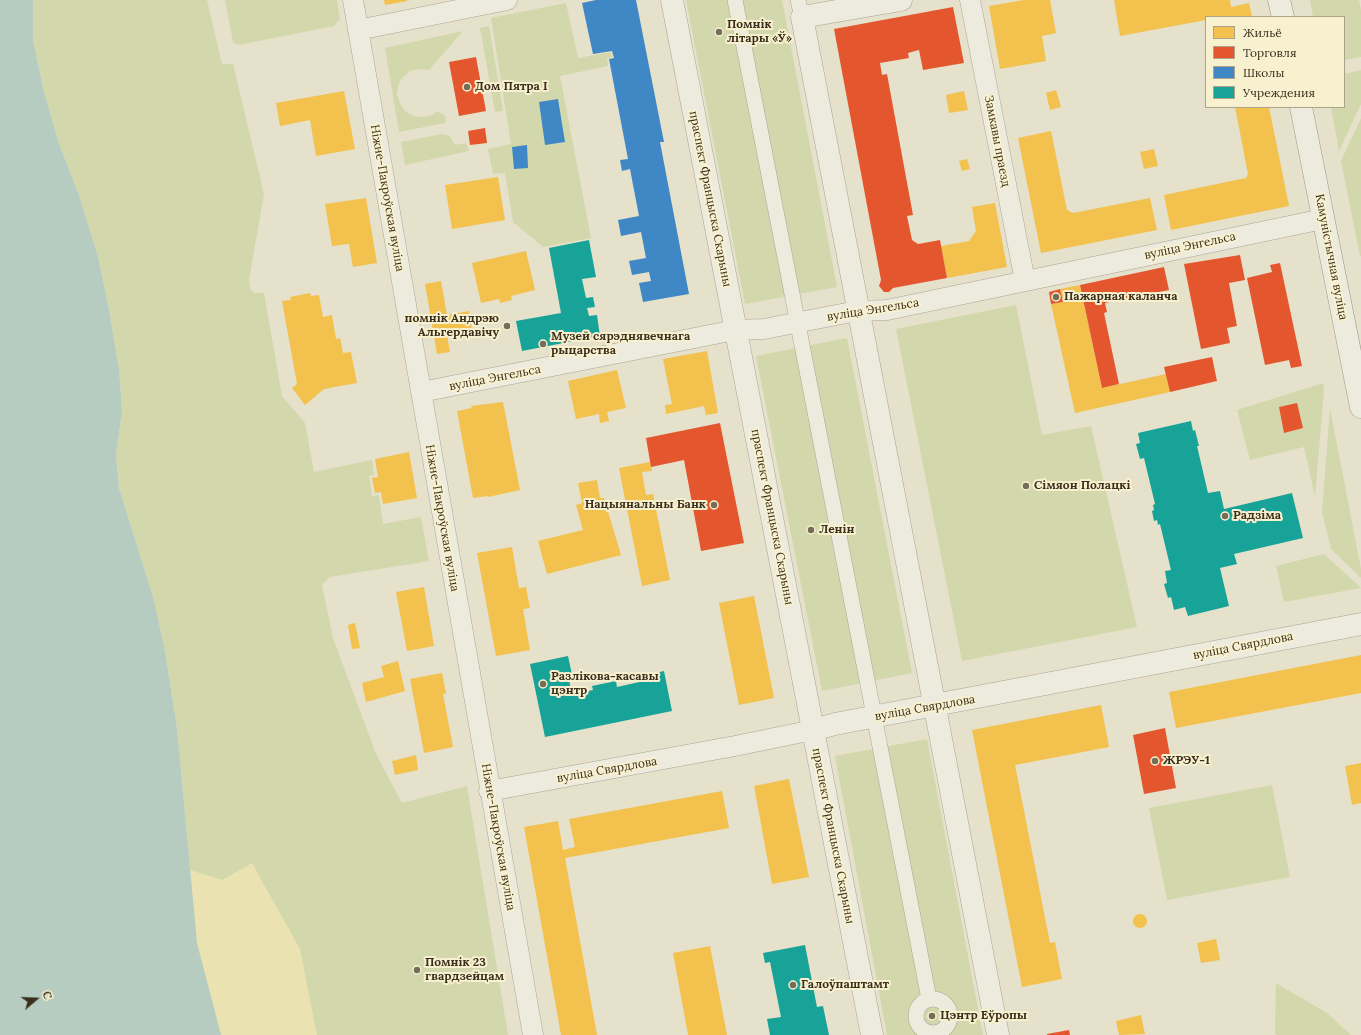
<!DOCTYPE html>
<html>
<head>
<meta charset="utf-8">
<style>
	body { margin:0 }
	#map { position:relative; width:1361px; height:1035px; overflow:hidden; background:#e6e1cb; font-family:Lora,serif }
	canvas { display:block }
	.legend { position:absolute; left:1205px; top:16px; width:140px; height:92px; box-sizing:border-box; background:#f8f1d0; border:1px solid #aca388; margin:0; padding:5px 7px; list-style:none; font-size:12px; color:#3a2e1c }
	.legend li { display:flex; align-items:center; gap:8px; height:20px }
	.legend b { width:20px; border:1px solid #aca388 }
	.north { position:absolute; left:16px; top:979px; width:40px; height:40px; -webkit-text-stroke:3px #f8f1d0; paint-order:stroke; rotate:71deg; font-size:11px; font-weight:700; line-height:16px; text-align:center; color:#3a2e1c }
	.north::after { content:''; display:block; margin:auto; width:14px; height:18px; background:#3a2e1c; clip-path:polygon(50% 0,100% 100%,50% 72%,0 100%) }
</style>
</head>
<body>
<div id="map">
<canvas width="1361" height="1035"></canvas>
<ul class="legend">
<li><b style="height:11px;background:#f2c14e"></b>Жильё</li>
<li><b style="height:11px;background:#e4572e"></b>Торговля</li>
<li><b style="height:11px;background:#3f88c5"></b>Школы</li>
<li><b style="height:11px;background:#17a398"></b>Учреждения</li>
</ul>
<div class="north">С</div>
</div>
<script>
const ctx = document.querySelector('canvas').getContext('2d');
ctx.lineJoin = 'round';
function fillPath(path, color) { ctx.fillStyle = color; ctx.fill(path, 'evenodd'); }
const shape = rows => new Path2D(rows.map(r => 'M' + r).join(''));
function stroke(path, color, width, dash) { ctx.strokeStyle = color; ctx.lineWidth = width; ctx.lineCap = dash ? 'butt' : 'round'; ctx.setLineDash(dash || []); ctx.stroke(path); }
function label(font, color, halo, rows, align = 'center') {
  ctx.font = font + ' Lora,serif'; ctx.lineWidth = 4; ctx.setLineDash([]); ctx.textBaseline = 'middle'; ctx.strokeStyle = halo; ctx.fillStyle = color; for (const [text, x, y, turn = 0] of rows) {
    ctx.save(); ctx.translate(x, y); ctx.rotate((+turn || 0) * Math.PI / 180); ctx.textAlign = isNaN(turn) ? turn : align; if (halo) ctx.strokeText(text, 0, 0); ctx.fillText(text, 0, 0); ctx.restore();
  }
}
const green = shape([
	[33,0,207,0,222,64,233,64,264,194,249,280,250,289,254,293,264,293,282,396,305,423,314,472,372,460,374,475,369,476,372,496,379,495,383,524,421,517,429,561,330,577,322,585,333,638,376,754,402,803,467,786,508,1035,221,1035,197,943,177,728,165,651,154,600,119,488,116,455,122,411,121,395,119,369,108,304,98,257,80,198,58,141,43,88,33,40],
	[225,0,337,0,340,19,334,26,238,45,233,42],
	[686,0,782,0,837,287,745,304],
	[1310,0,1359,0,1361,10,1361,57,1344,60,1344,17,1313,17],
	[566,3,578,58,611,52,612,57,607,59,608,66,560,76,591,238,543,247,513,222,505,173,493,174,488,149,511,144,491,18],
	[489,26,503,111,495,112,480,28],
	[463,31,429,70,419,69,410,71,403,77,398,85,397,95,400,103,405,111,413,116,423,117,432,115,437,111,446,116,445,123,399,132,385,48],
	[1361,70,1361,104,1339,151,1331,107,1344,107,1344,74],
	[1361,118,1361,256,1360,256,1341,161],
	[442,134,450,136,455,145,466,143,469,151,405,165,401,142],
	[1016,305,1042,435,1091,426,1137,627,962,661,896,329],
	[847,338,912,673,822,691,756,356],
	[1323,383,1324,390,1315,496,1304,447,1250,460,1237,410],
	[1330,408,1361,569,1361,578,1331,549,1322,512],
	[1324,554,1361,588,1284,602,1276,566],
	[927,739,983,1035,887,1035,835,756],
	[1272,785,1290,877,1167,900,1149,808],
	[1276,983,1327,1013,1351,1035,1277,1035,1275,1033]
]);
const sand = shape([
	[252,863,300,949,317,1035,221,1035,197,943,190,870,222,880]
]);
const water = shape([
	[0,0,33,0,33,40,43,88,58,141,80,198,98,257,108,304,119,369,121,395,122,411,116,455,119,488,154,600,165,651,177,728,197,943,221,1035,0,1035]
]);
const homes = shape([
	[384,0,407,0,407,1,385,5],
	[1024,0,1050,0,1056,33,1042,36,1046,61,1000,69,989,6],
	[1114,0,1230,0,1231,7,1249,3,1252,17,1206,17,1206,20,1120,36],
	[1056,90,1061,107,1050,110,1046,93],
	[344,91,355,149,316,156,310,120,280,126,276,103],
	[964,91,968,110,949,113,946,95],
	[1235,107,1269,107,1289,206,1171,230,1164,195,1246,178,1248,174],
	[1051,131,1067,210,1073,213,1150,198,1157,230,1041,253,1018,138],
	[1154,149,1158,166,1144,169,1140,152],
	[967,159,970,169,962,171,959,161],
	[498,177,505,220,452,229,445,185],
	[366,198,377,263,353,267,349,244,332,246,325,204],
	[995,203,1007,267,947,278,941,246,969,241,976,231,972,207],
	[526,251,535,290,511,296,512,300,500,303,499,299,481,303,472,263],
	[441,281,447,315,469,311,472,330,447,335,450,352,437,354,425,284],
	[1080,285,1102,388,1166,374,1170,392,1075,413,1051,304,1063,302,1060,289],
	[310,293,311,296,319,295,323,317,332,315,336,339,340,338,343,353,351,352,357,383,324,389,305,405,292,388,297,384,282,301,291,300,290,297],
	[707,351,718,413,706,415,704,406,666,414,665,405,672,404,663,359],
	[617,370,626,408,607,412,609,421,600,423,599,414,576,419,568,381],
	[503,402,520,490,488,497,488,496,473,498,457,411,472,408,471,406],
	[409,452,417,498,383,504,381,492,375,493,372,478,378,477,375,459],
	[650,462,652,471,642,472,646,495,653,494,670,580,642,586,619,468],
	[597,480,600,498,604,498,621,555,547,574,538,541,583,530,576,505,582,503,578,483],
	[512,547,519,588,526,587,530,608,523,609,530,650,496,656,477,553],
	[424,587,434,646,407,651,396,592],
	[754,596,774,698,739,705,719,603],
	[355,623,360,648,352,649,348,625],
	[1361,655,1361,693,1176,728,1169,692],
	[398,661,405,691,366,702,362,683,384,677,381,666],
	[442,673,446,693,443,694,453,747,424,753,410,679],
	[1101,705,1109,747,1015,765,1050,943,1055,942,1062,979,1022,987,972,730],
	[416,755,418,770,395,775,392,761],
	[1361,763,1361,803,1352,805,1345,766],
	[789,779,809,877,772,884,754,786],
	[722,791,729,828,565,858,597,1035,561,1035,524,827,558,821,563,850,575,847,569,819],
	'1133 921a7 7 0 1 1 14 0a7 7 0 1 1-14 0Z',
	[1216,939,1220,960,1201,963,1197,943],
	[710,946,727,1035,688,1035,673,953],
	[1141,1015,1145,1034,1119,1035,1116,1021]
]);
const shops = shape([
	[953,7,964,63,923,70,919,50,908,53,909,58,880,63,882,75,887,74,913,215,907,216,912,240,918,244,940,240,947,278,893,288,889,292,884,292,879,286,881,280,834,29],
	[476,57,486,111,459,116,449,62],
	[485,128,487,143,470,145,468,131],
	[1240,255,1245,280,1229,283,1237,326,1227,328,1230,343,1201,349,1184,264],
	[1280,263,1302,366,1291,368,1289,360,1265,365,1247,278,1272,272,1270,265],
	[1164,267,1169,290,1105,303,1107,312,1104,313,1119,384,1102,388,1080,285],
	[1060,289,1063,302,1051,304,1049,292],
	[1212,357,1217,381,1170,392,1164,367],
	[1297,403,1303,428,1284,433,1279,407],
	[720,423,744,543,701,551,684,460,651,467,646,438],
	[1165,728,1176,788,1144,794,1133,735],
	[1069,1030,1070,1035,1047,1035,1047,1034]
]);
const schools = shape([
	[596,0,636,0,664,142,660,142,689,294,643,302,639,283,651,281,649,272,632,275,629,261,646,258,641,232,621,236,618,220,639,216,630,169,622,171,620,160,628,159,609,59,614,58,612,51,593,54,582,3],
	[558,99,565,142,545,145,539,102],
	[527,145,528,168,514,169,512,147]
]);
const public = shape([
	[589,240,596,277,582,279,586,298,593,297,595,307,587,308,589,316,597,315,600,336,522,351,516,321,561,313,549,248],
	[1191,421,1193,431,1195,430,1199,446,1197,446,1208,493,1220,491,1224,509,1292,493,1303,538,1234,554,1237,564,1220,568,1229,606,1188,616,1185,607,1174,610,1171,597,1168,598,1164,584,1167,583,1165,571,1171,570,1160,524,1158,525,1157,520,1154,521,1152,511,1154,510,1153,505,1155,504,1144,458,1140,459,1136,444,1140,443,1138,433],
	[568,656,573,679,569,680,572,694,593,690,592,686,616,681,617,687,644,681,642,676,664,671,672,711,545,737,530,664],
	[805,945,817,1007,823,1006,829,1035,770,1035,767,1019,781,1017,770,962,765,963,763,953]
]);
const pedestrian = shape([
	[735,0,929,999],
	[798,0,802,17],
	'916 1016a17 17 0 1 1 34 0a17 17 0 1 1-34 0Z'
]);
const minor = shape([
	[353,0,533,1035],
	[970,0,1025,281],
	[358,30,507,0],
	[421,392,735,330,764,329,857,311,887,310,1323,219],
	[489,791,735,746,813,730]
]);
const tertiary = shape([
	[672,0,872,1035],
	[901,0,802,17,998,1035],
	[813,730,835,724,1361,624]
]);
const secondary = shape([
	[1279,0,1283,17],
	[1301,107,1361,407]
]);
const markers = [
	[719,32,4,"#766d59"],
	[467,87,4,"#766d59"],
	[1056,297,4,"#766d59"],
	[507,326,4,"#766d59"],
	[543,344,4,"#766d59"],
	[1026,486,4,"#766d59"],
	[714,505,4,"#766d59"],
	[1225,516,4,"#766d59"],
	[811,530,4,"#766d59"],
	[543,684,4,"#766d59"],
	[1155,761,4,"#766d59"],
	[417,970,4,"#766d59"],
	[793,985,4,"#766d59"],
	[932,1016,4,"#766d59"]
];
const poiNames = [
	["Помнік",727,25],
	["літары «Ў»",727,39],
	["Дом Пятра І",475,87],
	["Пажарная каланча",1064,297],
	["помнік Андрэю",499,319,"right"],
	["Альгердавічу",499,333,"right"],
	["Музей сярэднявечнага",551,337],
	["рыцарства",551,351],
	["Сімяон Полацкі",1034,486],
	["Нацыянальны Банк",706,505,"right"],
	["Радзіма",1233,516],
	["Ленін",819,530],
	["Разлікова-касавы",551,677],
	["цэнтр",551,691],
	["ЖРЭУ-1",1163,761],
	["Помнік 23",425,963],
	["гвардзейцам",425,977],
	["Галоўпаштамт",801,985],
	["Цэнтр Еўропы",940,1016]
];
const streetNames = [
	["Замкавы праезд",997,141,79],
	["Ніжне-Пакроўская вуліца",387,198,80],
	["праспект Францыска Скарыны",710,199,79],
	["вуліца Энгельса",1190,246,-12],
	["Камуністычная вуліца",1331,257,79],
	["вуліца Энгельса",873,310,-9],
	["вуліца Энгельса",495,378,-11],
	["праспект Францыска Скарыны",772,517,79],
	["Ніжне-Пакроўская вуліца",442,518,80],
	["вуліца Свярдлова",1243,646,-11],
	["вуліца Свярдлова",925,708,-10],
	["вуліца Свярдлова",607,770,-10],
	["праспект Францыска Скарыны",833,836,79],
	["Ніжне-Пакроўская вуліца",498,837,80]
];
fillPath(green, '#d2d8ac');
fillPath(sand, '#ebe2b1');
fillPath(water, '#b7ccc1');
fillPath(homes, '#f2c14e');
fillPath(shops, '#e4572e');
fillPath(schools, '#3f88c5');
fillPath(public, '#17a398');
stroke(pedestrian, '#aba494', 16);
stroke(minor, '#aba494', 21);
stroke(tertiary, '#aba494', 23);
stroke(secondary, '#9a9485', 23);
stroke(pedestrian, '#edeade', 15);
stroke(minor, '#edeade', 20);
stroke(tertiary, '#edeade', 22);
stroke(secondary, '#edeade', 22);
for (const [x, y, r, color] of markers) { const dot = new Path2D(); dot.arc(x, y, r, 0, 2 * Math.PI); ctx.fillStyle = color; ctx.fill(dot); stroke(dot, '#f8f1d0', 1.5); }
label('bold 12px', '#3a2e1c', '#f8f1d0', poiNames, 'left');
label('12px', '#3a2e1c', '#f8f1d0', streetNames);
</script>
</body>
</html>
